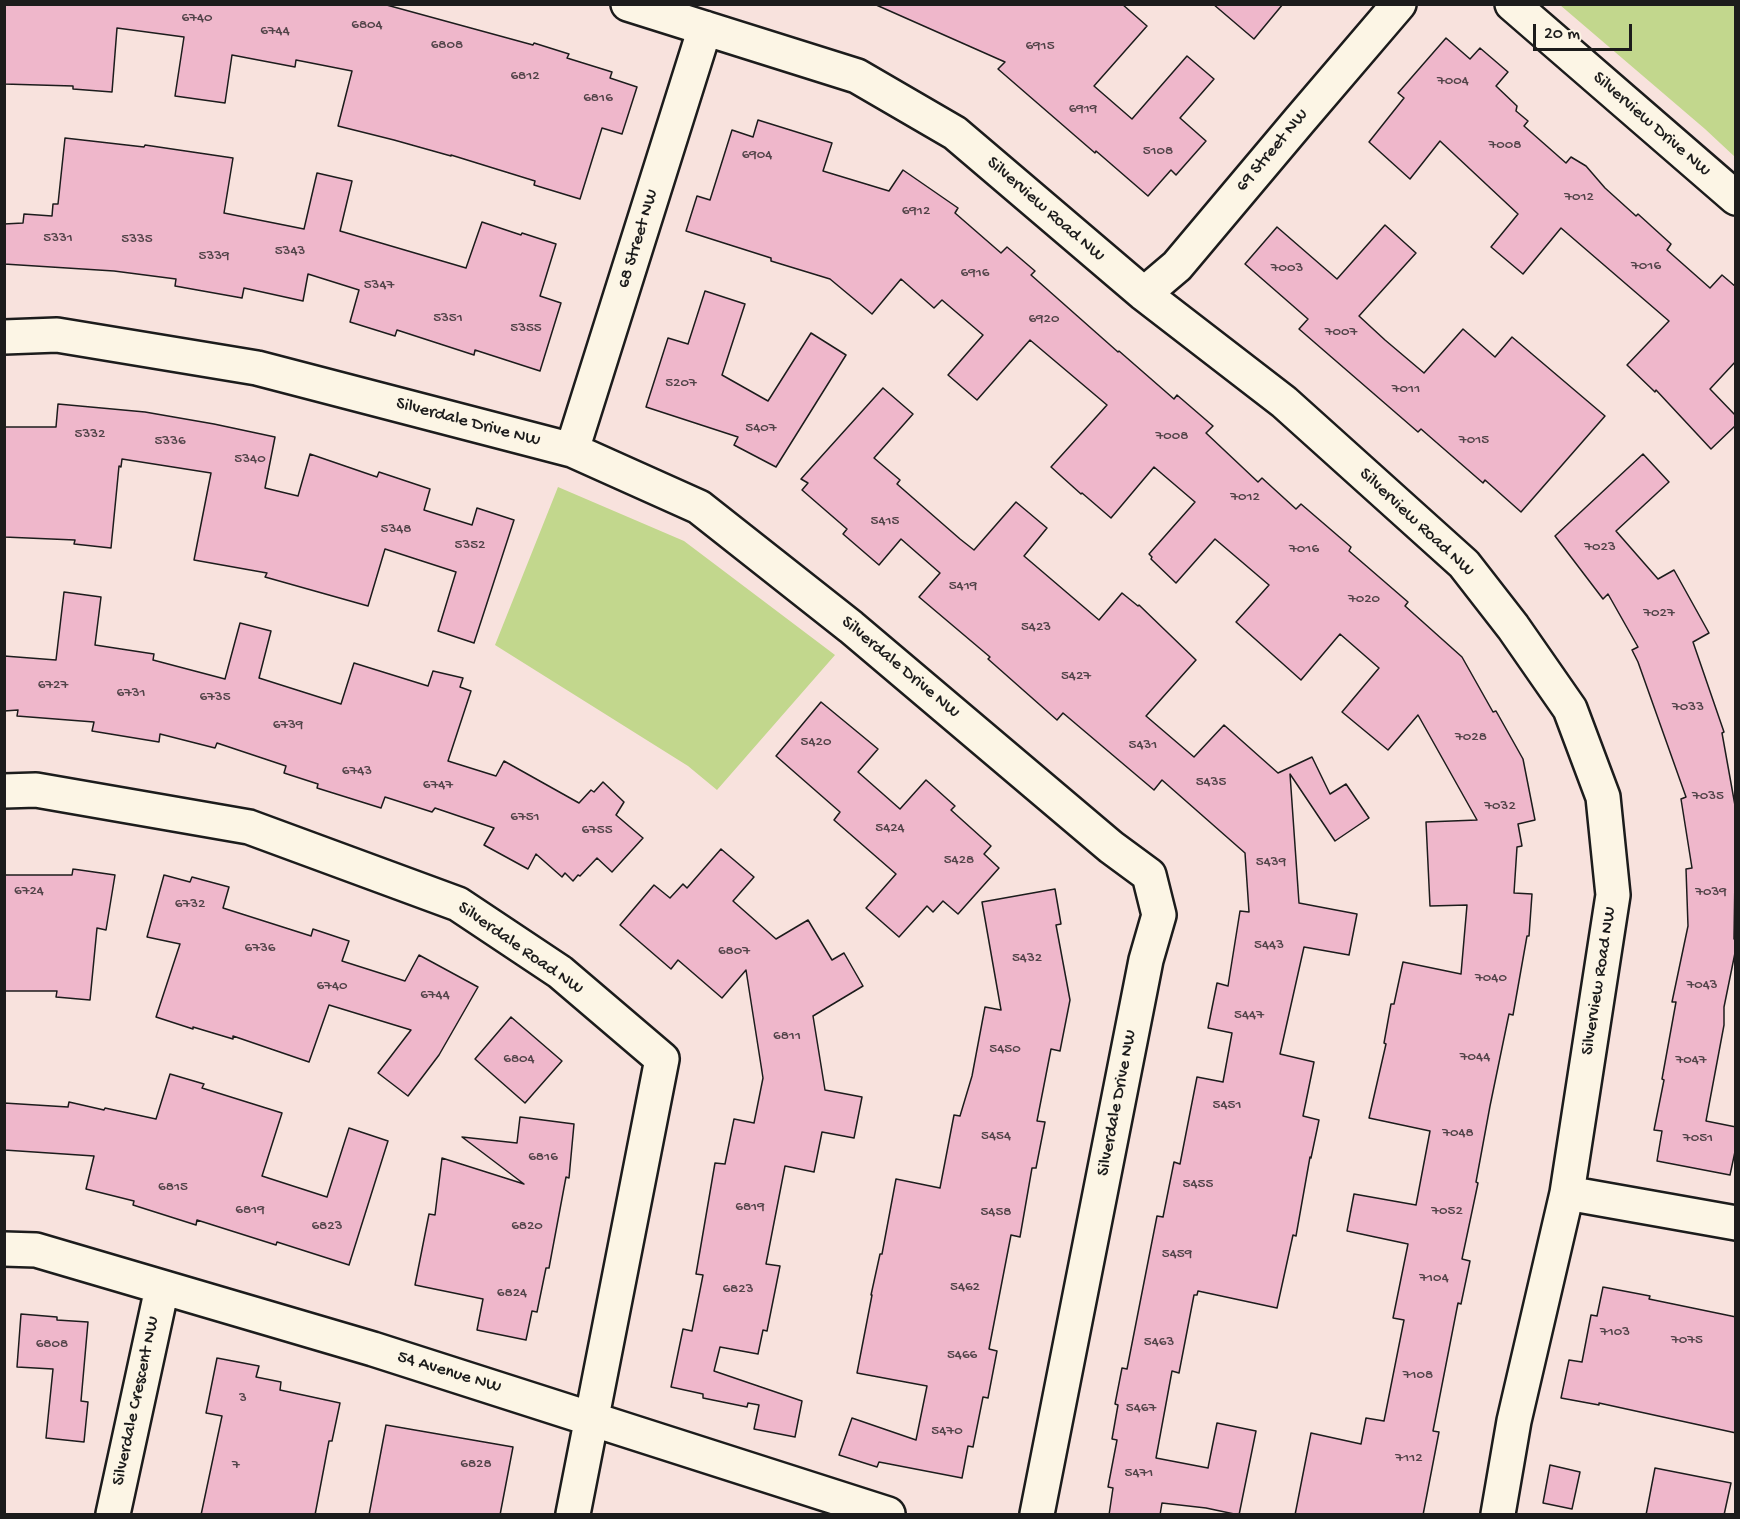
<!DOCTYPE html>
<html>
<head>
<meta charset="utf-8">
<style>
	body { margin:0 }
	#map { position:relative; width:1740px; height:1519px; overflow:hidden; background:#f8e2dd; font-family:"Gochi Hand",sans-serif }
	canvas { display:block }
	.frame { position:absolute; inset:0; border:6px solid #1c1c1c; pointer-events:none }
	.scale { position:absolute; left:1533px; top:24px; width:99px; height:27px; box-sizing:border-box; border:3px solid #1c1c1c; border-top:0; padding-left:8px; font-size:18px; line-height:21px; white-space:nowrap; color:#1c1c1c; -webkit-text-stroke:4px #fcf5e5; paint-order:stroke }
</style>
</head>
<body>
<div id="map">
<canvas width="1740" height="1519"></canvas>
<div class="frame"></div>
<div class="scale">20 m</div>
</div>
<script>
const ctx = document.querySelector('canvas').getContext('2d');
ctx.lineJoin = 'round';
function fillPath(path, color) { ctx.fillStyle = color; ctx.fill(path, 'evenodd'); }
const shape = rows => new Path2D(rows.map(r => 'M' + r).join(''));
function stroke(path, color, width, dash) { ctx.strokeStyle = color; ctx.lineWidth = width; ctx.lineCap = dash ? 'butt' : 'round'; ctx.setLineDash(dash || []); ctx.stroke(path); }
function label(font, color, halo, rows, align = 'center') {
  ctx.font = font + ' "Gochi Hand",sans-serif'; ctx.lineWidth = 6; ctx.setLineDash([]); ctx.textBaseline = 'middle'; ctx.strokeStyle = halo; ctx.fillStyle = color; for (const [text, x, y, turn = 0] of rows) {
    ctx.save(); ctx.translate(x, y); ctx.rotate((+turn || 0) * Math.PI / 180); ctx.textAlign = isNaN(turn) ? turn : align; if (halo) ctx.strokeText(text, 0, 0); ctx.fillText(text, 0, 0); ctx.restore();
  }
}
const green = shape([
	[1560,5,1735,5,1735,157,1705,129],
	[558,487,684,541,835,655,717,790,688,766,495,645]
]);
const building = shape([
	[4,4,383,4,533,45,534,43,569,54,567,58,612,72,610,78,637,87,622,134,602,128,580,199,534,185,535,181,451,155,451,156,394,140,338,126,352,71,296,60,295,67,232,55,225,103,175,96,184,37,117,28,112,92,73,89,73,86,4,84,4,4],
	[874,4,1122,4,1147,26,1094,86,1132,119,1187,56,1214,79,1180,118,1206,141,1176,175,1171,170,1148,196,1096,151,1095,153,998,69,1005,62,874,4],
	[1213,4,1283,4,1254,39,1213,4],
	[1446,38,1470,59,1480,48,1508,72,1496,86,1517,106,1516,111,1528,121,1524,126,1566,163,1571,157,1586,166,1605,188,1636,216,1638,214,1671,244,1667,250,1710,288,1722,275,1736,287,1736,361,1710,389,1736,416,1736,425,1711,449,1656,390,1655,392,1627,365,1669,321,1561,228,1523,274,1491,247,1518,214,1440,141,1410,179,1369,142,1404,98,1398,93,1446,38],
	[758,120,832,143,823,171,889,191,903,170,958,208,955,213,1001,253,1007,247,1035,271,1031,275,1118,352,1119,351,1174,399,1177,395,1213,426,1206,433,1258,482,1262,478,1296,509,1301,504,1351,547,1349,551,1408,602,1405,606,1462,657,1493,712,1496,711,1523,759,1535,820,1518,824,1522,846,1517,847,1514,893,1532,894,1529,936,1527,936,1513,1015,1509,1014,1490,1106,1476,1182,1478,1183,1462,1259,1470,1261,1461,1304,1458,1303,1433,1431,1439,1432,1423,1515,1295,1515,1311,1433,1361,1444,1366,1418,1384,1421,1404,1320,1393,1318,1408,1244,1347,1231,1354,1194,1416,1205,1430,1131,1369,1118,1386,1044,1384,1043,1391,1004,1394,1004,1403,962,1461,974,1467,905,1430,906,1426,822,1477,820,1418,715,1388,750,1342,712,1379,668,1340,634,1301,680,1236,622,1269,585,1215,539,1176,583,1151,559,1152,557,1149,554,1195,502,1154,467,1111,518,1082,493,1081,494,1051,467,1107,405,1030,340,977,400,948,375,983,335,942,300,934,308,901,279,872,314,830,279,771,261,771,258,686,231,697,196,710,200,732,130,753,137,758,120],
	[65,138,144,147,145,145,233,158,224,213,304,229,317,173,352,181,340,231,466,268,482,222,521,235,522,233,556,244,540,296,561,303,540,371,475,350,474,355,397,330,395,336,350,322,359,290,308,274,303,301,244,288,242,298,175,286,176,279,114,271,4,264,4,224,23,223,24,214,52,216,53,204,58,204,65,138],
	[1385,225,1416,253,1359,316,1385,340,1424,373,1463,329,1495,357,1512,337,1605,416,1521,512,1485,480,1483,483,1421,429,1418,432,1299,329,1308,319,1245,264,1277,227,1337,279,1385,225],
	[705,291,745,304,722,375,768,401,811,333,846,355,776,467,734,445,738,437,646,407,668,338,688,344,705,291],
	[883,388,913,414,874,458,900,480,897,484,960,539,974,550,1016,502,1047,528,1024,556,1099,620,1122,593,1138,606,1139,605,1196,660,1146,716,1194,757,1224,725,1278,773,1312,757,1330,794,1346,784,1369,818,1335,841,1290,774,1299,903,1357,914,1349,955,1304,947,1280,1054,1314,1062,1303,1116,1319,1120,1311,1158,1310,1157,1296,1236,1293,1235,1277,1308,1198,1291,1197,1295,1194,1295,1179,1373,1172,1371,1156,1458,1208,1468,1217,1423,1256,1431,1239,1515,1206,1508,1162,1503,1160,1515,1109,1515,1113,1488,1108,1487,1117,1440,1112,1439,1118,1405,1115,1404,1122,1368,1127,1369,1157,1216,1163,1217,1174,1162,1180,1164,1197,1077,1223,1082,1232,1033,1208,1028,1217,983,1228,986,1240,911,1249,912,1245,853,1162,780,1154,790,1063,713,1057,720,988,659,990,657,919,597,940,573,901,539,879,565,843,534,847,529,802,490,808,483,801,479,883,388],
	[58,404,145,412,214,424,275,437,265,488,298,496,310,454,377,477,379,472,430,489,424,510,472,525,477,508,514,520,474,643,438,631,456,572,385,549,368,606,265,577,267,573,194,560,211,473,122,459,121,467,119,466,111,548,74,544,75,540,4,537,4,427,56,427,58,404],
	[1643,454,1669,482,1616,531,1658,579,1674,570,1709,633,1693,642,1724,732,1722,733,1736,811,1734,939,1736,939,1736,948,1724,1007,1724,1025,1706,1121,1736,1127,1736,1147,1730,1175,1657,1161,1662,1131,1654,1130,1664,1080,1662,1079,1676,1002,1672,1002,1688,926,1686,869,1692,868,1681,799,1686,797,1638,662,1632,650,1638,647,1608,594,1603,599,1555,536,1643,454],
	[64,592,101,597,95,645,154,654,153,660,225,679,240,623,271,631,259,678,341,704,354,663,428,686,433,671,463,678,460,687,471,691,448,761,496,776,504,761,579,803,591,790,594,792,603,782,624,802,616,815,643,838,612,872,597,858,580,876,578,875,573,881,565,873,562,877,536,854,528,869,484,845,494,828,435,808,432,812,385,797,381,808,317,788,318,784,284,773,286,766,217,743,215,748,160,734,159,742,92,731,94,722,17,716,18,710,4,711,4,656,56,660,64,592],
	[821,702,878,749,858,772,900,809,926,780,955,806,951,810,991,846,984,854,999,868,958,914,943,901,933,912,927,906,899,937,866,908,896,874,834,820,840,812,776,756,821,702],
	[721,849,754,877,733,901,776,939,808,920,832,960,844,953,863,986,813,1016,825,1090,862,1097,854,1138,822,1132,814,1172,785,1166,766,1264,780,1266,767,1331,763,1330,758,1354,720,1347,714,1371,802,1401,795,1437,754,1429,759,1405,748,1403,747,1407,703,1398,703,1394,671,1387,683,1329,692,1331,703,1275,696,1274,715,1163,725,1164,734,1119,754,1123,763,1078,746,970,722,998,678,960,671,969,620,925,654,885,670,898,683,884,687,888,721,849],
	[73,869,115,875,106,930,97,928,90,1000,56,997,57,991,4,991,5,875,72,875,73,869],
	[164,875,190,882,192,877,229,887,223,908,311,936,313,929,349,941,342,961,405,981,419,955,478,987,439,1055,408,1096,378,1073,411,1030,329,1005,309,1062,233,1036,233,1039,193,1027,193,1029,156,1017,180,944,147,937,164,875],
	[1055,889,1061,924,1056,925,1070,1000,1060,1051,1051,1049,1037,1121,1045,1122,1036,1168,1032,1168,1020,1237,1011,1235,989,1349,997,1351,988,1398,983,1397,973,1447,968,1446,962,1478,879,1462,877,1467,839,1455,852,1418,916,1440,927,1386,857,1373,872,1295,871,1295,880,1254,882,1254,896,1179,940,1188,954,1115,960,1116,972,1076,985,1007,1001,1010,982,902,1055,889],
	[511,1017,562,1061,525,1103,475,1059,511,1017],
	[170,1074,204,1084,202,1088,282,1113,262,1176,327,1197,349,1128,388,1141,349,1265,277,1242,276,1245,197,1220,196,1225,133,1205,134,1201,86,1189,94,1156,4,1150,4,1103,68,1107,69,1102,104,1110,105,1108,156,1119,170,1074],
	[520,1117,574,1124,569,1178,566,1177,549,1268,546,1268,537,1312,532,1311,526,1340,477,1330,483,1299,415,1285,429,1214,435,1215,442,1158,524,1184,462,1137,517,1143,520,1117],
	[1603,1287,1650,1296,1649,1299,1736,1317,1736,1433,1599,1403,1599,1405,1561,1398,1569,1360,1582,1362,1591,1315,1597,1316,1603,1287],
	[21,1314,57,1317,57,1320,88,1322,81,1401,88,1402,84,1442,46,1438,53,1369,17,1367,21,1314],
	[217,1358,259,1366,256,1377,281,1382,280,1390,340,1403,332,1441,329,1441,315,1515,201,1515,222,1416,206,1413,217,1358],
	[386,1425,513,1447,500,1515,369,1515,386,1425],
	[1550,1465,1580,1472,1572,1509,1543,1503,1550,1465],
	[1655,1468,1731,1483,1724,1515,1646,1515,1655,1468]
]);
const minor = shape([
	[628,4,857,76,955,133,1144,294,1284,402,1464,564,1513,627,1570,709,1603,797,1613,895,1567,1193,1514,1421,1498,1514],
	[1512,4,1736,198],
	[1144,294,1177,266,1299,121,1399,4],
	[4,337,57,335,257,368,572,450,699,507,851,627,1111,847,1149,875,1159,915,1146,960,1037,1514],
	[572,450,705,28],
	[4,791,36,790,249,827,458,904,560,972,662,1059,573,1514],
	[1567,1193,1736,1223],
	[4,1249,36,1250,373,1349,888,1514],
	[113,1514,162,1288]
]);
const numberNames = [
	["6740",197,19],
	["6804",367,26],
	["6744",275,32],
	["6808",447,46],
	["6915",1040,47],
	["6812",525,77],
	["7004",1453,82],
	["6816",598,99],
	["6919",1083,110],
	["7008",1505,146],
	["5108",1158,152],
	["6904",757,156],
	["7012",1579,198],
	["6912",916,212],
	["5331",58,239],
	["5335",137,240],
	["5343",290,252],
	["5339",214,257],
	["7016",1646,267],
	["7003",1287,269],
	["6916",975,274],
	["5347",379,286],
	["5351",448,319],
	["6920",1044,320],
	["5355",526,329],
	["7007",1341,333],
	["5207",681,384],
	["7011",1406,390],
	["5407",761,429],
	["5332",90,435],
	["7008",1172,437],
	["7015",1474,441],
	["5336",170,442],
	["5340",250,460],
	["7012",1245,498],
	["5415",885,522],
	["5348",396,530],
	["5352",470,546],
	["7023",1600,548],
	["7016",1304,550],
	["5419",963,587],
	["7020",1364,600],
	["7027",1659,614],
	["5423",1036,628],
	["5427",1076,677],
	["6727",53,686],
	["6731",131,694],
	["6735",215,698],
	["7033",1688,708],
	["6739",288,726],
	["7028",1471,738],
	["5420",816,743],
	["5431",1143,746],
	["6743",357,772],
	["5435",1211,783],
	["6747",438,786],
	["7035",1708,797],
	["7032",1500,807],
	["6751",525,818],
	["5424",890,829],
	["6755",597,831],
	["5428",959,861],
	["5439",1271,863],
	["6724",29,892],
	["7039",1711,893],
	["6732",190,905],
	["5443",1269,946],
	["6736",260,949],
	["6807",734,952],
	["5432",1027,959],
	["7040",1491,979],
	["7043",1702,986],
	["6740",332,987],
	["6744",435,996],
	["5447",1249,1016],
	["6811",787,1037],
	["5450",1005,1050],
	["7044",1475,1058],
	["6804",519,1060],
	["7047",1691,1061],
	["5451",1227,1106],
	["7048",1458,1134],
	["5454",996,1137],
	["7051",1698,1139],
	["6816",543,1158],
	["5455",1198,1185],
	["6815",173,1188],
	["6819",750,1208],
	["6819",250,1211],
	["7052",1447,1212],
	["5458",996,1213],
	["6823",327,1227],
	["6820",527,1227],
	["5459",1177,1255],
	["7104",1434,1279],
	["5462",965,1288],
	["6823",738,1290],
	["6824",512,1294],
	["7103",1615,1333],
	["7075",1687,1341],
	["5463",1159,1343],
	["6808",52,1345],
	["5466",962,1356],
	["7108",1418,1376],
	["3",243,1399],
	["5467",1141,1409],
	["5470",947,1432],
	["7112",1409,1459],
	["6828",476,1465],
	["7",236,1466],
	["5471",1139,1474]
];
const streetNames = [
	["Silverview Drive NW",1651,125,41],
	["69 Street NW",1273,151,-50],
	["Silverview Road NW",1045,210,41],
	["68 Street NW",639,239,-73],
	["Silverdale Drive NW",468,423,15],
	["Silverview Road NW",1416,523,43],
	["Silverdale Drive NW",900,668,40],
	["Silverdale Road NW",520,949,35],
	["Silverview Road NW",1600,981,-81],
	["Silverdale Drive NW",1118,1103,-79],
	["54 Avenue NW",449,1373,17],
	["Silverdale Crescent NW",137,1401,-78]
];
fillPath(green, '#c2d78d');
fillPath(building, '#efb7cb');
stroke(building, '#1c1c1c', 1.5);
stroke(minor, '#1c1c1c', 38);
stroke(minor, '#fcf5e5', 33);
label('15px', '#514348', null, numberNames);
label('18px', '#1c1c1c', '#fcf5e5', streetNames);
</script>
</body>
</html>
